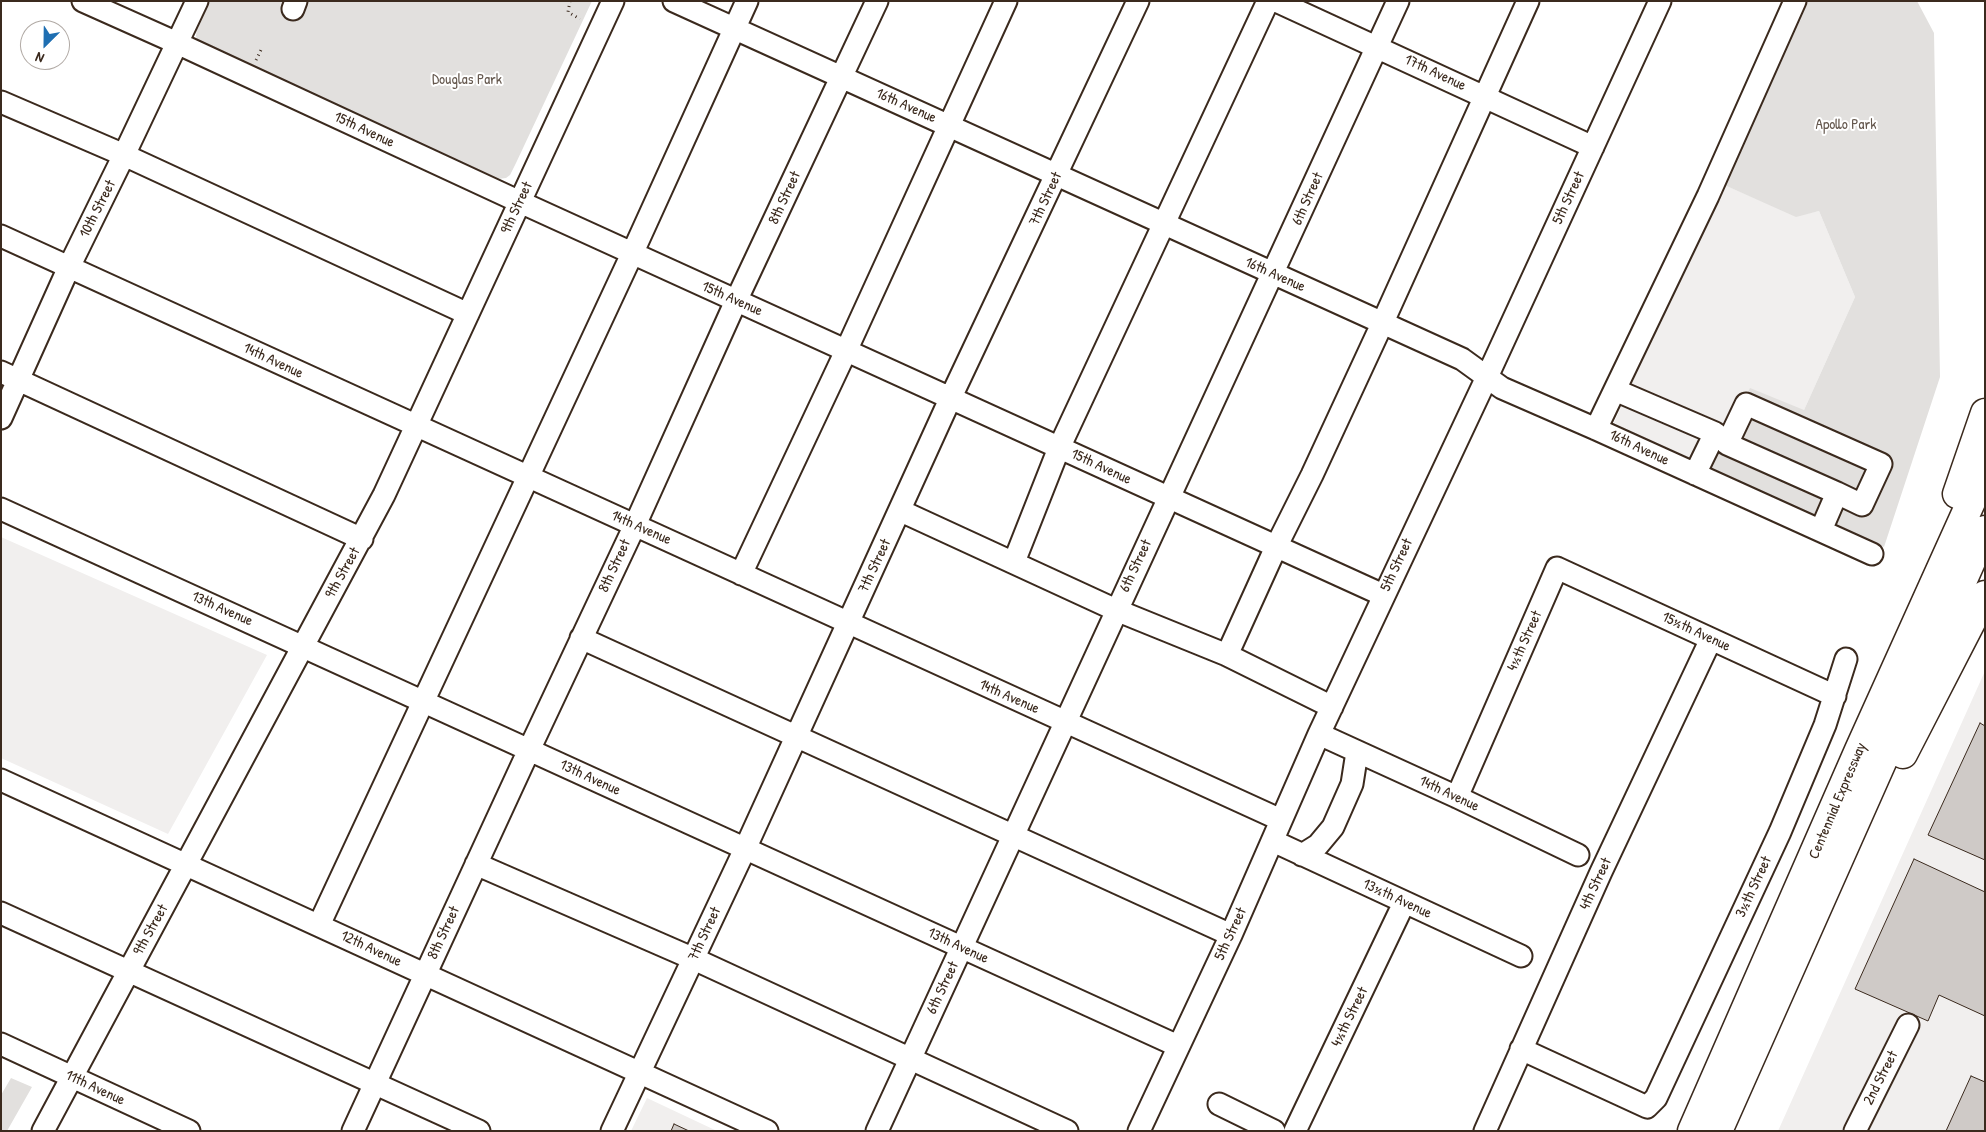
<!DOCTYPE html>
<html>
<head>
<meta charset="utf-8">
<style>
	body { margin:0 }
	#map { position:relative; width:1986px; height:1132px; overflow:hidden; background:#fff; font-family:"Patrick Hand",sans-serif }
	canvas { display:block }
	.frame { position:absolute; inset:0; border:2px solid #3b2a1e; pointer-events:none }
	.north { position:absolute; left:20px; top:20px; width:50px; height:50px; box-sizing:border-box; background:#fff; border:1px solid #b1aaa5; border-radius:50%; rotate:203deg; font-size:14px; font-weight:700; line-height:20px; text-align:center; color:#3b2a1e }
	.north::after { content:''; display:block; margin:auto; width:18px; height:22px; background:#1f6fb2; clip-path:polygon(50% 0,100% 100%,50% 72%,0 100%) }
</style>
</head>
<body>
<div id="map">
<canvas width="1986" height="1132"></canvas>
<div class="frame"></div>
<div class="north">N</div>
</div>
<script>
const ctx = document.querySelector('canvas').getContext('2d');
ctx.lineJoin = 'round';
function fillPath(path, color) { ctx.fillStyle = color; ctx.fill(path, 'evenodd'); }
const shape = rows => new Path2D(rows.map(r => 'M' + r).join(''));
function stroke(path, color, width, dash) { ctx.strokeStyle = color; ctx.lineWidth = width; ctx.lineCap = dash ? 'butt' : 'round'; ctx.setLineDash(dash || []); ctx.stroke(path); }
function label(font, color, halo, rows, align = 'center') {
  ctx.font = font + ' "Patrick Hand",sans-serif'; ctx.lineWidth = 4; ctx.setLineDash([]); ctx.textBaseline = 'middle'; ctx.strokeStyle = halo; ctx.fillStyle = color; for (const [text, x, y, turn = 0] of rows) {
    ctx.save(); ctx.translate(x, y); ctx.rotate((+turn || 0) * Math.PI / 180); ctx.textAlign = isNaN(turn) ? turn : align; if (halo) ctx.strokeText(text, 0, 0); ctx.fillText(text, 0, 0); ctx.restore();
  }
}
const built = shape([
	[1722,184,1796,216,1819,211,1855,297,1804,410,1710,472,1611,429],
	[1,537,267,655,168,834,1,758],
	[1985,671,1985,1131,1778,1131],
	[647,1098,717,1131,631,1131]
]);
const green = shape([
	[209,1,592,1,516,163,510,175,506,178,498,179,204,47,198,43,196,36,197,27],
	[1803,1,1917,1,1934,33,1940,377,1884,547,1710,472,1750,388,1804,410,1855,297,1819,211,1796,217,1722,184],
	[11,1078,32,1087,7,1131,1,1131,1,1095]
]);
const building = shape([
	[1980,723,1985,726,1985,860,1928,835,1980,723],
	[1914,859,1985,892,1985,1016,1939,995,1928,1021,1855,989,1914,859],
	[1971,1076,1985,1082,1985,1131,1946,1131,1971,1076],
	[674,1124,689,1131,671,1131,674,1124]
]);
const path = shape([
	[570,1,568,12,580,19],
	[256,60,261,50]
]);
const minor = shape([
	[83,1,177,43,520,202,1383,595],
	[674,1,1462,359,1502,388,1596,429,1872,554],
	[1276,1,1593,147],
	[293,9,296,1],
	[1,102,124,155,468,314],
	[1,236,1281,820],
	[1,372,362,539],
	[1615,390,1715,433,1695,474],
	[1,418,69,267,124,155,197,1],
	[1596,429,1708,196,1795,1],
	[1,509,1178,1046],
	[901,511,1116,610,1227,655,1332,707],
	[1821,530,1837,493,1727,444,1746,404,1881,464,1862,505,1837,493],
	[1014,562,1059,448,1268,1],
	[741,574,846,351,1006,1],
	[581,638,1231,935],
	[1227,655,1276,547,1312,475,1382,324,1528,1],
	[1319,734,1457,797,1578,855],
	[1,780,767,1131],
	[1457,797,1557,568,1835,696],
	[1273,841,1521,956],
	[1302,855,1318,845,1333,827,1352,784,1357,752],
	[476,864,694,959,1067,1131],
	[1,913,479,1131],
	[319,925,632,254,747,1],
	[1,1044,189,1131],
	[1521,1049,1647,1107,1656,1098,1780,832,1825,725,1846,659],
	[1219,1104,1274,1131],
	[43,1131,384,495,613,1],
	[353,1131,529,750,635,525,736,301,877,1],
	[612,1131,745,849,951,397,1138,1],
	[877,1131,1398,1],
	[1139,1131,1231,935,1319,734,1487,377,1660,1],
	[1295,1131,1404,903],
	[1485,1131,1601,872,1711,639],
	[1855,1131,1908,1025]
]);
const highway = shape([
	[1957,494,1985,413],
	[1903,754,1985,595],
	[1692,1131,1859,750,1985,471],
	[1718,1131,1985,530]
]);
const streetNames = [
	["17th Avenue",1435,73,25],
	["16th Avenue",906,106,24],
	["15th Avenue",364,130,25],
	["8th Street",785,198,-65],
	["5th Street",1569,198,-65],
	["7th Street",1046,199,-65],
	["6th Street",1308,199,-66],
	["9th Street",517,208,-65],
	["10th Street",98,209,-63],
	["16th Avenue",1275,275,24],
	["15th Avenue",732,299,24],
	["14th Avenue",273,361,25],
	["16th Avenue",1639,448,25],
	["15th Avenue",1101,467,25],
	["14th Avenue",641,528,24],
	["5th Street",1397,565,-65],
	["8th Street",615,566,-65],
	["7th Street",875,566,-65],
	["6th Street",1136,566,-65],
	["9th Street",343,573,-61],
	["13th Avenue",222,609,24],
	["15½th Avenue",1696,632,25],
	["4½th Street",1525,641,-66],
	["14th Avenue",1009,697,24],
	["13th Avenue",590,778,25],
	["14th Avenue",1449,794,25],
	["Centennial Expressway",1838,801,-67],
	["4th Street",1596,884,-65],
	["3½th Street",1754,887,-65],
	["13½th Avenue",1397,899,25],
	["9th Street",151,930,-61],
	["8th Street",444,933,-65],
	["7th Street",705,934,-65],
	["5th Street",1231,934,-65],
	["13th Avenue",958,946,25],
	["12th Avenue",371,949,25],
	["6th Street",943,988,-65],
	["4½th Street",1350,1017,-64],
	["2nd Street",1881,1078,-63],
	["11th Avenue",95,1088,25]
];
const parkNames = [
	["Douglas Park",467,80],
	["Apollo Park",1846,125]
];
fillPath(built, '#f1efee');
fillPath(green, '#e2e0de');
fillPath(building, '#cfcac7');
stroke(building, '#3b2a1e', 1);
stroke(minor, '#3b2a1e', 25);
stroke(highway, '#3b2a1e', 31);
stroke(path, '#3b2a1e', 3, [1, 4]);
stroke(minor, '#fff', 21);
stroke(highway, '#fff', 28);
label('15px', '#3b2a1e', '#fff', streetNames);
label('15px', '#65584e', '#fff', parkNames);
</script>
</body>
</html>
